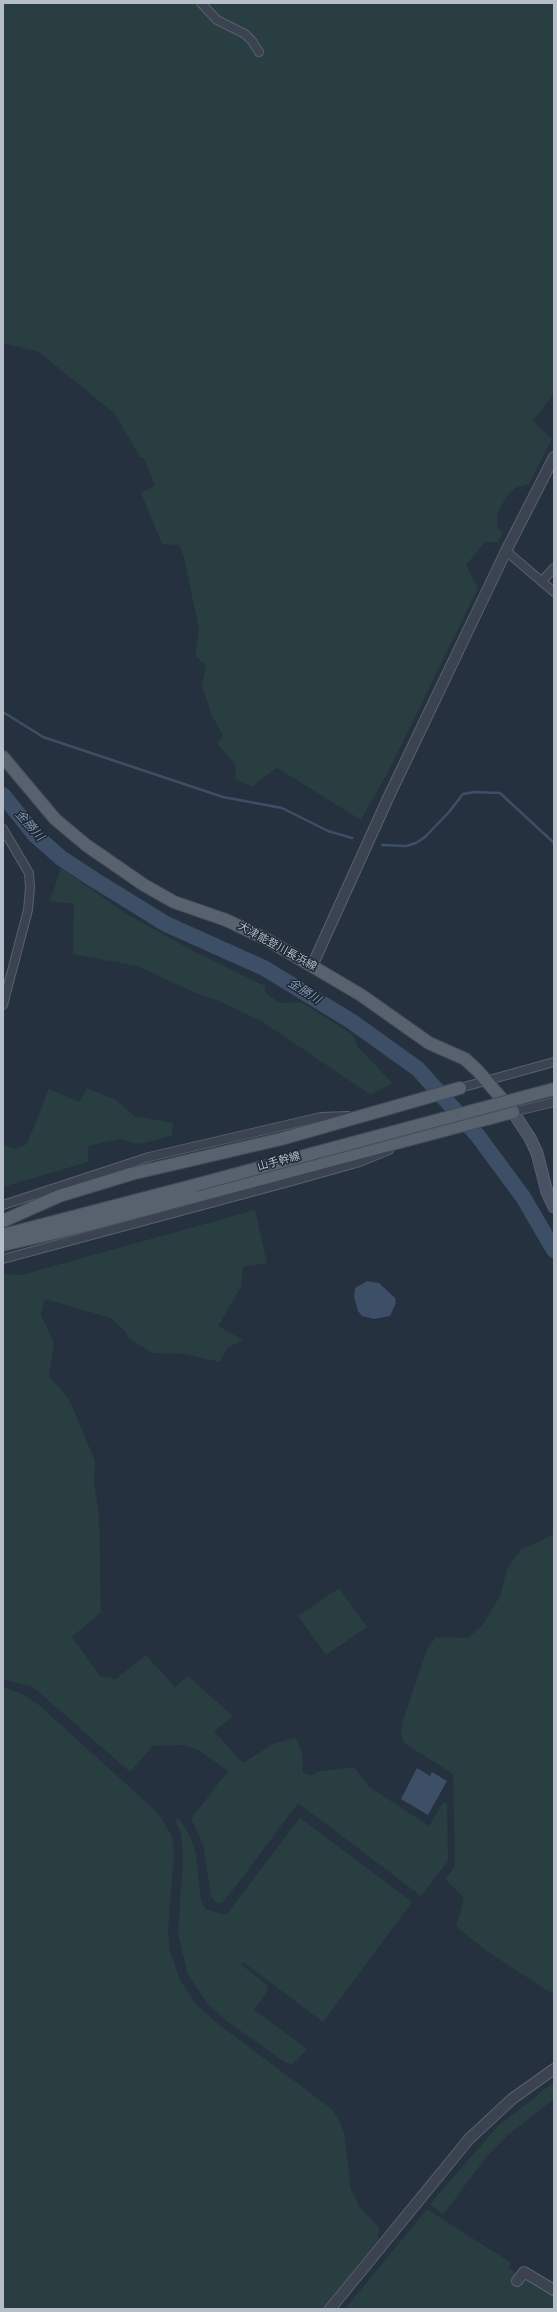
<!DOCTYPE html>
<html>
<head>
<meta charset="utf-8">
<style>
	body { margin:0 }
	#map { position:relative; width:557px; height:2312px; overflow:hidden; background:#26313f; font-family:"Nunito Sans",sans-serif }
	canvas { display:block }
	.frame { position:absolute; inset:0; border:4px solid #b6beca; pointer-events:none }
</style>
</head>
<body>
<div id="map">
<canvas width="557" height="2312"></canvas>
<div class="frame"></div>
</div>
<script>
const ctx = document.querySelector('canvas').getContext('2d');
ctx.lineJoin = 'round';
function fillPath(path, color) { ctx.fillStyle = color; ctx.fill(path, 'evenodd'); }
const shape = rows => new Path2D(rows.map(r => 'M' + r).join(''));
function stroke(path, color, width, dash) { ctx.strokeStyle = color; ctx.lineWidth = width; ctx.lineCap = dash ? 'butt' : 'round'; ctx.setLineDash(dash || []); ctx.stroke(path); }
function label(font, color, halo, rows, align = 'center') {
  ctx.font = font + ' "Nunito Sans","Noto Sans JP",sans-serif'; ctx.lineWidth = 3; ctx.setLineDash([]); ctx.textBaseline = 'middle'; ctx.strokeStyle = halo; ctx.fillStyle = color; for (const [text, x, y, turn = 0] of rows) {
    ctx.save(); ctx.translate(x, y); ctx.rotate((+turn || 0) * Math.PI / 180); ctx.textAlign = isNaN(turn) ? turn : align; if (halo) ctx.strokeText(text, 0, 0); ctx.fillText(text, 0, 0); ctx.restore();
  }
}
const green = shape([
	[3,3,554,3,554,393,533,421,552,439,529,484,515,488,506,497,498,512,497,527,503,532,498,542,485,542,466,565,478,588,388,772,361,820,279,769,276,768,252,787,235,779,236,766,217,743,223,735,212,716,202,685,206,665,195,656,199,630,184,557,179,545,162,544,141,493,155,485,144,458,140,457,115,414,88,392,39,352,3,343],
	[61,868,125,913,193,951,265,986,265,992,279,1003,301,1002,352,1034,358,1047,392,1083,371,1095,261,1021,215,999,198,994,137,966,73,954,74,904,50,901],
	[87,1088,116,1100,134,1116,173,1123,172,1136,140,1144,119,1139,88,1146,88,1162,3,1187,3,1145,16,1149,27,1144,49,1089,79,1102],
	[255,1210,267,1263,243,1267,241,1287,218,1326,243,1340,227,1348,220,1362,184,1354,152,1353,127,1337,127,1333,111,1318,45,1299,41,1315,54,1343,49,1376,69,1399,95,1461,94,1483,99,1515,101,1612,72,1637,100,1676,116,1679,146,1655,175,1687,188,1676,233,1716,214,1731,243,1763,271,1745,295,1737,302,1751,303,1773,312,1775,316,1772,354,1767,368,1786,429,1826,443,1803,447,1803,448,1861,421,1896,298,1803,236,1886,222,1903,216,1903,211,1896,203,1844,191,1819,228,1771,197,1749,184,1745,153,1746,130,1772,33,1687,3,1679,3,1274,21,1275],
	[554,1534,554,1995,485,1950,456,1926,464,1898,445,1879,455,1866,453,1774,404,1743,401,1732,403,1720,427,1649,436,1637,467,1638,482,1626,500,1596,507,1569,521,1550],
	[339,1588,367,1627,326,1655,298,1616],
	[3,1687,25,1695,39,1705,158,1813,172,1836,174,1855,168,1930,170,1951,180,1980,196,2004,217,2023,332,2109,339,2120,344,2133,351,2189,360,2208,379,2227,378,2240,324,2309,3,2309],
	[179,1818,190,1836,196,1854,201,1901,206,1909,211,1911,226,1915,300,1818,412,1902,323,2022,243,1962,242,1965,267,1985,268,1990,254,2010,307,2049,293,2064,286,2063,224,2019,207,2003,188,1975,178,1934,183,1857,181,1834,175,1821],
	[554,2082,554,2099,507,2136,487,2156,443,2215,430,2204,498,2126],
	[427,2209,511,2263,509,2268,554,2296,554,2309,345,2309]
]);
const water = shape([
	[367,1281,379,1283,395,1298,396,1303,390,1316,374,1319,362,1316,358,1311,354,1297,355,1288],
	[417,1768,430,1776,432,1772,447,1781,428,1815,401,1799]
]);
const stream = shape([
	[3,712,43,737,223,797,282,808,328,831,352,838],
	[382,845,406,846,416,843,425,837,449,812,463,794,475,792,500,793,554,843]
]);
const river = shape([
	[3,795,35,835,61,858,93,879,166,924,264,968,351,1021,418,1069,478,1136,523,1197,554,1250]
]);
const minor = shape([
	[201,3,217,20,245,34,252,41,259,52],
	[506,551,554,592],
	[542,581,554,568],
	[3,829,29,873,30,888,28,910,3,1005],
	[460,1088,554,1062],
	[513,1112,554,1102],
	[3,1205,149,1157,321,1117,348,1116],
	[3,1259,289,1182,360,1162,389,1150]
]);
const tertiary = shape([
	[312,966,389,796,506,551,554,457],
	[517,2281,524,2272,554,2290],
	[330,2309,469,2139,512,2099,554,2069]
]);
const secondary = shape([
	[513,1112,530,1138,537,1153,547,1192,554,1207]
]);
const primary = shape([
	[3,757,55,819,86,845,144,885,174,902,226,920,266,939,361,995,429,1043,465,1059,478,1071,513,1112,84,1226,3,1245],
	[3,1221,59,1196,131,1174,281,1139,460,1088],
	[3,1235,195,1185]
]);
const primaryBridge = shape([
	[195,1185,554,1089]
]);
const streetNames = [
	["大津能登川長浜線",277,947,29],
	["山手幹線",279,1162,-15]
];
const waterNames = [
	["金勝川",29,826,48],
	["金勝川",304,992,32]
];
fillPath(green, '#283e40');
fillPath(water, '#3c4f67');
stroke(stream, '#3c4f67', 2.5);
stroke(river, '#3c4f67', 16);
stroke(minor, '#58616d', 10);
stroke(tertiary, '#58616d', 12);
stroke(secondary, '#58616d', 13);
stroke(primary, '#434c58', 14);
stroke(minor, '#3a434f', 8);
stroke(tertiary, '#3a434f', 10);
stroke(secondary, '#485262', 11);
stroke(primary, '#58626f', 12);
stroke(primaryBridge, '#434c58', 14, []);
stroke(primaryBridge, '#58626f', 12);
label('11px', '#b6beca', '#1f2834', streetNames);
label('italic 12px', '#7f95b0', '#1f2834', waterNames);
</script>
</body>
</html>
